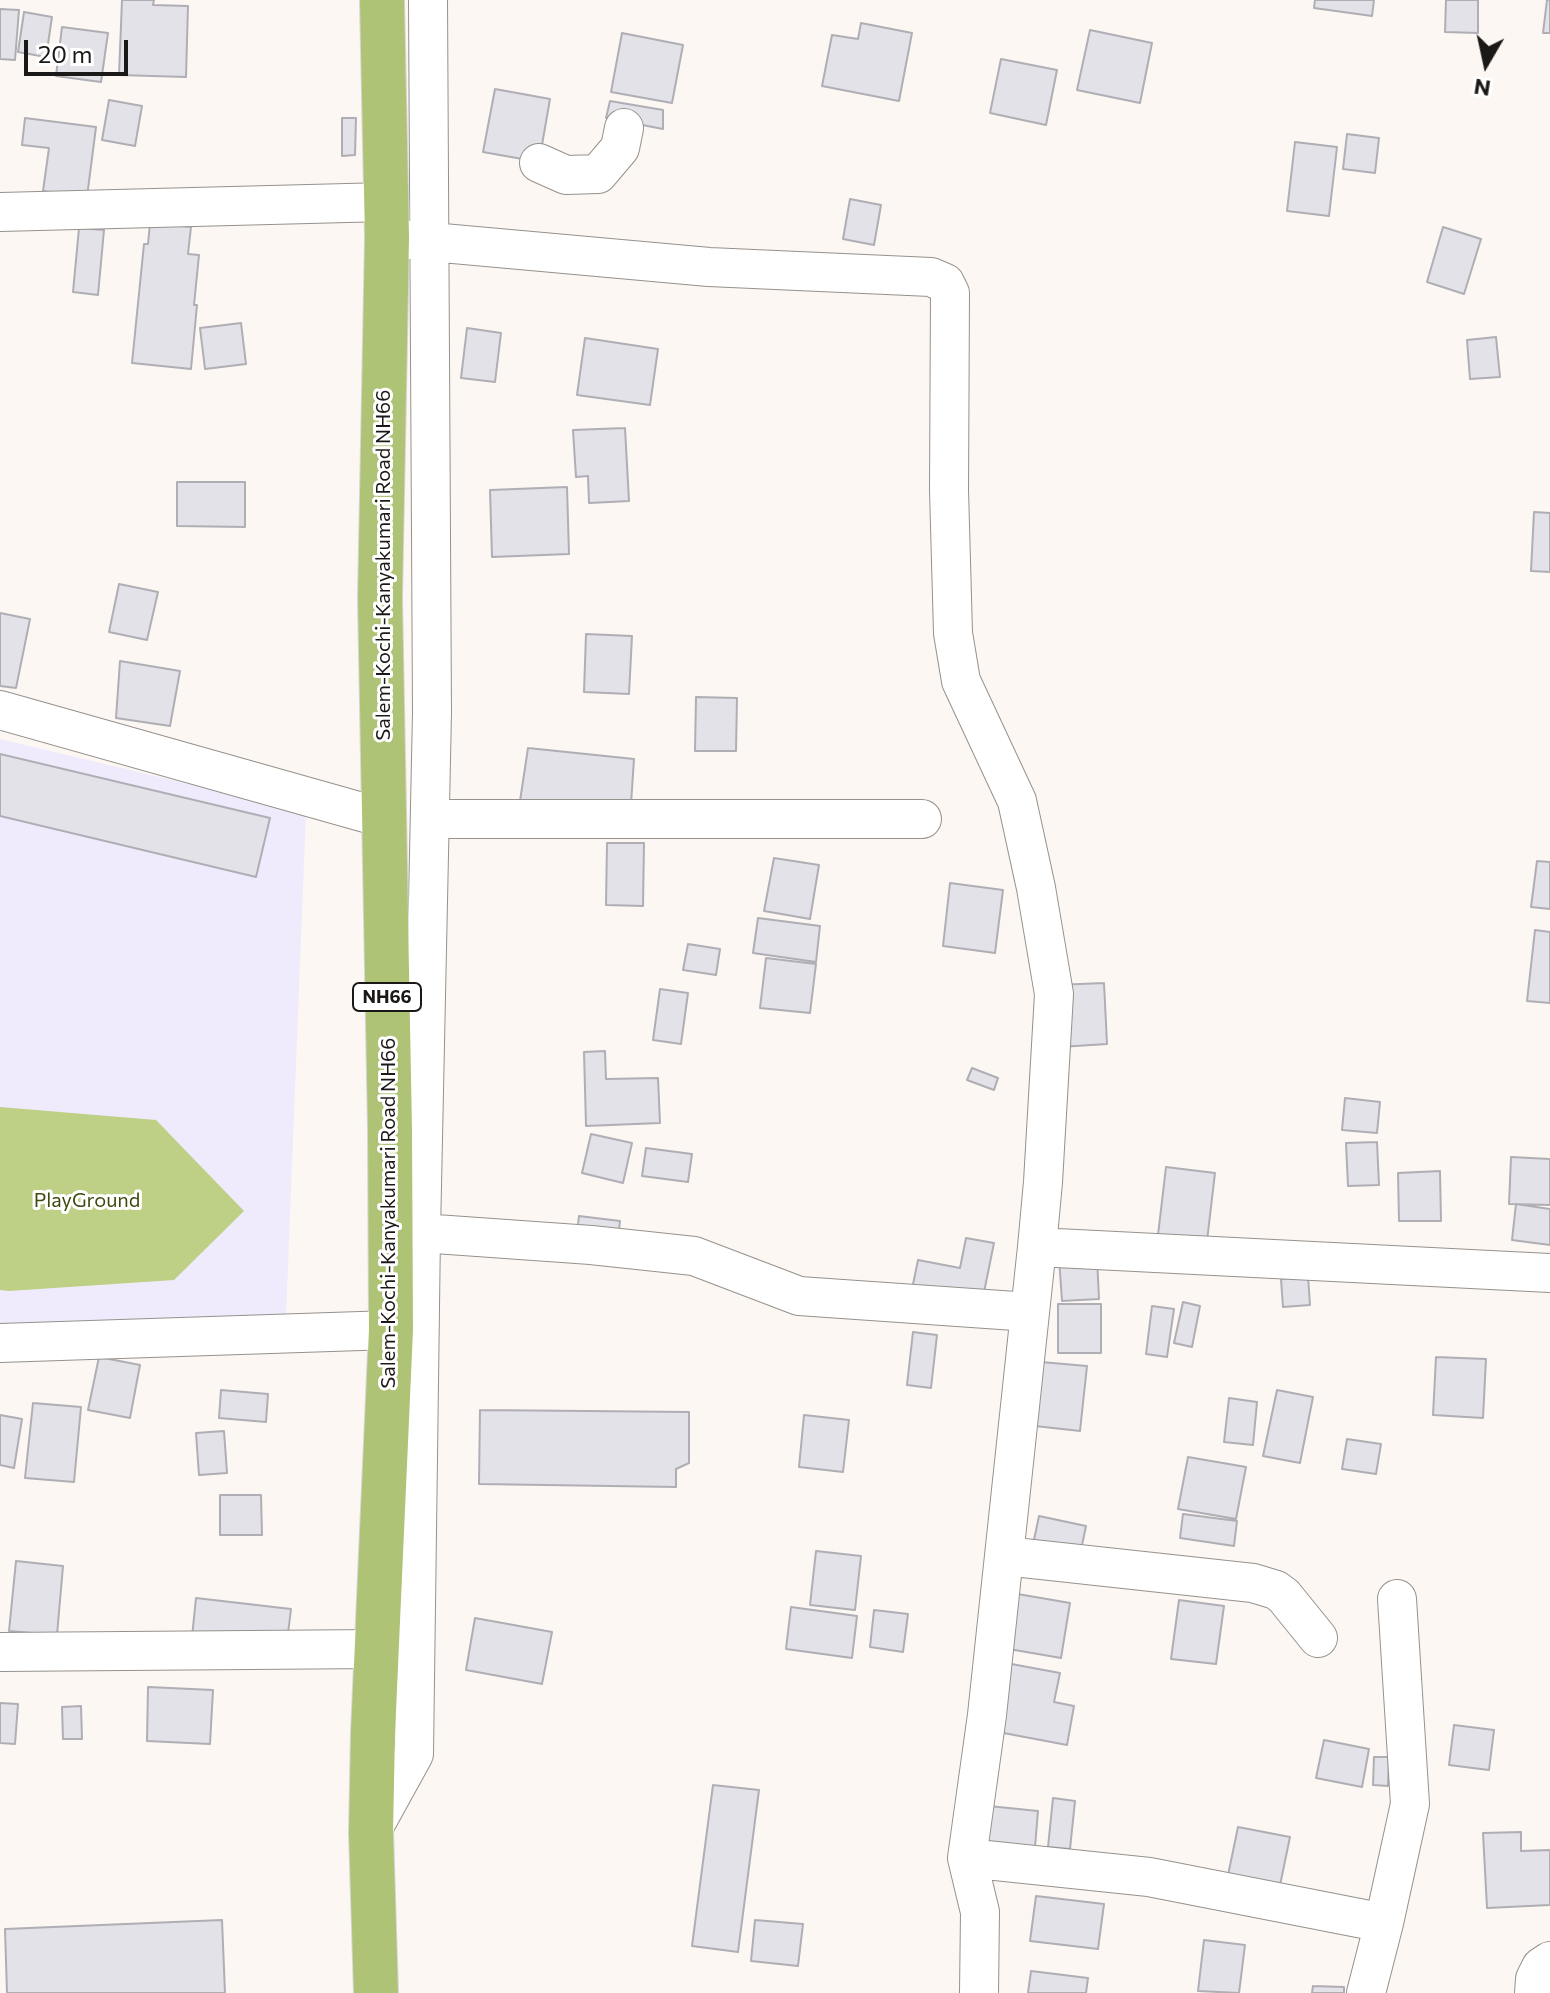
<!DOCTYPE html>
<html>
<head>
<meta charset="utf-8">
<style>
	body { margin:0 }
	#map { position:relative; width:1550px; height:1993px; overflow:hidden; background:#fcf7f2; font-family:Commissioner,sans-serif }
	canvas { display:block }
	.north { position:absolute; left:1446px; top:24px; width:80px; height:80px; -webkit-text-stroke:6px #fff; paint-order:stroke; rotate:189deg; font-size:22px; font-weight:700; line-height:32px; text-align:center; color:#1b1917 }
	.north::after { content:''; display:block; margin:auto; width:28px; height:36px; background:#1b1917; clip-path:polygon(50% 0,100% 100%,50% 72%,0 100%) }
	.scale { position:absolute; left:24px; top:40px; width:104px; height:36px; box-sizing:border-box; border:4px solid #1b1917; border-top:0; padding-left:10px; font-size:24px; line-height:28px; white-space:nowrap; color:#1b1917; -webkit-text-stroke:6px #fff; paint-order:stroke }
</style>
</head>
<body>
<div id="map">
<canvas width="1550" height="1993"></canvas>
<div class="north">N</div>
<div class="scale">20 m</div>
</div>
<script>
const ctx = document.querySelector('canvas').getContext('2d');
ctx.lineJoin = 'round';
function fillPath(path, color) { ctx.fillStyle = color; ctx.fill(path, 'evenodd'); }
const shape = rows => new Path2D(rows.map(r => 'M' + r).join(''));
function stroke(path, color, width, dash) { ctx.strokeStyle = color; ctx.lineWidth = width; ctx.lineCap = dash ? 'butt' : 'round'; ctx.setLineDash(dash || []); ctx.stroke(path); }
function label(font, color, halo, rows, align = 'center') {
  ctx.font = font + ' Commissioner,sans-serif'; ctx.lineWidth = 6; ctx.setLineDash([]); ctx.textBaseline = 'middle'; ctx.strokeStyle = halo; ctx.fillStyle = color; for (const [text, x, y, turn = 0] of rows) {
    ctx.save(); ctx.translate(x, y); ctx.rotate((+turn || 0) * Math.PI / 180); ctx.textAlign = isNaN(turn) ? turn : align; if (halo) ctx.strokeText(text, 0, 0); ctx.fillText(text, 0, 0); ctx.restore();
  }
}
const education = shape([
	[0,739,306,812,285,1342,0,1342]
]);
const green = shape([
	[0,1107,156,1120,244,1211,174,1280,9,1291,0,1290]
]);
const building = shape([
	[122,0,154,0,153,5,188,6,186,77,119,75,122,0],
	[1315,0,1374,0,1372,16,1314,8,1315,0],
	[1446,0,1478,0,1478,33,1445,32,1446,0],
	[1547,0,1550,0,1550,33,1543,33,1547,0],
	[0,9,19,10,15,60,0,59,0,9],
	[24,12,52,17,46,57,18,52,24,12],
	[861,23,912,33,899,101,822,86,832,35,858,39,861,23],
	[62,27,108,33,101,82,56,76,62,27],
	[1090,30,1152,43,1140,103,1077,90,1090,30],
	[622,33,683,45,672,103,611,92,622,33],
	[1001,59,1057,70,1046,125,990,113,1001,59],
	[495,89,550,99,539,162,483,152,495,89],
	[109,100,142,106,135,146,102,140,109,100],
	[610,101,663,110,663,129,606,118,610,101],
	[25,118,96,127,87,197,43,191,49,148,22,145,25,118],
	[342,118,356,118,355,155,342,156,342,118],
	[1347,134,1379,138,1375,173,1343,169,1347,134],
	[1295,142,1337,147,1329,216,1287,211,1295,142],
	[850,199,881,205,874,245,843,239,850,199],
	[150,223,191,227,188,254,199,255,194,305,197,305,191,369,132,363,144,244,148,244,150,223],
	[1443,227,1481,239,1464,294,1427,282,1443,227],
	[79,228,104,230,98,295,73,292,79,228],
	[241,323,246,364,205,369,200,328,241,323],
	[467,328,501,333,495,382,461,378,467,328],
	[1496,337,1500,377,1470,379,1467,340,1496,337],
	[585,338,658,349,650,405,577,395,585,338],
	[625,428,629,501,589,503,588,476,576,477,573,430,625,428],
	[177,482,245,482,245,527,177,526,177,482],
	[567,487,569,554,492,557,490,490,567,487],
	[1534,512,1550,513,1550,572,1531,571,1534,512],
	[119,584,158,592,147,640,109,632,119,584],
	[0,613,30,619,16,688,0,686,0,613],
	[586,634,632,636,629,694,584,692,586,634],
	[120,661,180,671,170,726,116,718,120,661],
	[696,697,737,698,736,751,695,751,696,697],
	[528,748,634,759,631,804,520,801,528,748],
	[0,754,270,818,256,877,0,816,0,754],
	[607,843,644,843,643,906,606,905,607,843],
	[774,858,819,865,810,919,764,911,774,858],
	[1537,861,1550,862,1550,909,1531,907,1537,861],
	[950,883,1003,890,995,953,943,946,950,883],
	[758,918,820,926,816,962,753,953,758,918],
	[1535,930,1550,932,1550,1003,1527,1001,1535,930],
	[688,944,720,949,716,975,683,970,688,944],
	[766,958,816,964,810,1013,760,1008,766,958],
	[1104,983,1107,1044,1060,1047,1056,985,1104,983],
	[660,989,688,993,681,1044,653,1040,660,989],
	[605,1051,606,1079,658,1078,660,1123,586,1126,584,1052,605,1051],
	[972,1068,998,1078,994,1090,967,1080,972,1068],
	[1345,1098,1380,1102,1377,1133,1342,1130,1345,1098],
	[591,1134,632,1143,623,1183,582,1173,591,1134],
	[1377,1142,1379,1185,1348,1186,1346,1143,1377,1142],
	[646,1148,692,1154,688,1182,642,1176,646,1148],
	[1511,1157,1550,1159,1550,1205,1509,1204,1511,1157],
	[1166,1167,1215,1173,1207,1241,1158,1235,1166,1167],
	[1440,1171,1441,1221,1399,1221,1398,1173,1440,1171],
	[1516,1204,1550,1209,1550,1245,1512,1240,1516,1204],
	[579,1216,620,1221,617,1248,576,1242,579,1216],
	[966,1238,994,1243,981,1307,911,1294,918,1260,960,1268,966,1238],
	[1097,1257,1099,1299,1062,1301,1059,1258,1097,1257],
	[1308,1276,1310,1305,1283,1307,1281,1279,1308,1276],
	[1183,1302,1200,1306,1192,1347,1174,1343,1183,1302],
	[1058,1304,1101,1304,1101,1353,1058,1353,1058,1304],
	[1152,1306,1174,1309,1167,1357,1146,1354,1152,1306],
	[913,1332,937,1335,931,1388,907,1385,913,1332],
	[99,1357,140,1365,130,1418,88,1410,99,1357],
	[1436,1357,1486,1359,1483,1418,1433,1415,1436,1357],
	[1041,1362,1087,1366,1080,1431,1035,1426,1041,1362],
	[221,1390,268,1394,266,1422,219,1418,221,1390],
	[1277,1390,1313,1397,1300,1463,1263,1456,1277,1390],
	[1229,1398,1257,1402,1253,1445,1224,1442,1229,1398],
	[33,1403,81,1407,74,1482,25,1478,33,1403],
	[480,1410,689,1412,689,1463,676,1469,676,1487,479,1484,480,1410],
	[0,1415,22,1419,14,1468,0,1465,0,1415],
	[804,1415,849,1420,843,1472,799,1467,804,1415],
	[224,1431,227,1473,199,1475,196,1433,224,1431],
	[1347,1439,1381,1444,1376,1474,1342,1469,1347,1439],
	[1188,1457,1246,1467,1236,1519,1178,1509,1188,1457],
	[220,1495,261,1495,262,1535,220,1535,220,1495],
	[1183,1514,1237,1521,1234,1546,1180,1538,1183,1514],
	[1039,1516,1086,1526,1081,1550,1034,1540,1039,1516],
	[816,1551,861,1556,855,1610,810,1605,816,1551],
	[16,1561,63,1566,57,1635,9,1631,16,1561],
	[1012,1593,1070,1603,1061,1658,1003,1648,1012,1593],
	[196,1598,291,1609,286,1649,192,1637,196,1598],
	[1179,1600,1224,1606,1216,1664,1171,1659,1179,1600],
	[791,1607,857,1616,852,1658,786,1649,791,1607],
	[874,1610,908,1614,903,1652,870,1647,874,1610],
	[475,1618,552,1632,542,1684,466,1670,475,1618],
	[1006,1663,1060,1673,1054,1702,1074,1706,1067,1745,993,1731,1006,1663],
	[148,1687,213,1690,210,1744,147,1741,148,1687],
	[0,1703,18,1704,15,1744,0,1743,0,1703],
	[81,1706,82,1739,63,1739,62,1707,81,1706],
	[1454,1725,1494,1730,1489,1770,1449,1765,1454,1725],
	[1324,1740,1369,1749,1362,1787,1316,1778,1324,1740],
	[1374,1757,1389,1757,1388,1786,1373,1785,1374,1757],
	[713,1785,759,1790,738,1952,692,1946,713,1785],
	[1053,1798,1075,1801,1070,1849,1048,1847,1053,1798],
	[979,1805,1038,1811,1035,1847,975,1840,979,1805],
	[1238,1827,1290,1837,1279,1890,1227,1880,1238,1827],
	[1521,1832,1521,1851,1550,1850,1550,1905,1487,1908,1483,1833,1521,1832],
	[1036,1896,1104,1904,1098,1949,1030,1941,1036,1896],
	[222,1920,225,1993,7,1993,5,1929,222,1920],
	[755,1920,803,1924,798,1966,751,1961,755,1920],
	[1204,1940,1245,1945,1239,1993,1198,1991,1204,1940],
	[1031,1971,1088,1978,1086,1993,1028,1993,1031,1971],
	[1313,1986,1344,1987,1344,1993,1312,1993,1313,1986]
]);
const street = shape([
	[539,163,566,175,598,174,620,148,624,128],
	[0,212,386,202],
	[387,238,709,267,931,277,945,283,950,293,949,490,953,633,961,681,1017,801,1036,888,1054,994,1043,1182,1037,1247,987,1715,967,1858,980,1912,979,1993],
	[0,710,383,818],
	[430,819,922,819],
	[421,1233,591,1245,694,1256,799,1296,1030,1312],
	[1037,1247,1550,1273],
	[0,1343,391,1330],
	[1005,1556,1253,1583,1276,1590,1284,1596,1318,1638],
	[0,1652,376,1649],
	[371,1832,414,1754,421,1233,432,712,428,0],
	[967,1858,1149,1877,1384,1923],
	[1366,1993,1384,1923,1410,1804,1397,1599],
	[1534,1993,1535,1979,1541,1967,1550,1961]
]);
const highway = shape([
	[376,1993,371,1832,373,1733,391,1330,390,1130,380,598,387,238,382,0]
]);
const shields = [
	[387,997,68]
];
const shieldNames = [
	["NH66",387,997]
];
const streetNames = [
	["Salem-Kochi-Kanyakumari Road NH66",383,565,-90],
	["Salem-Kochi-Kanyakumari Road NH66",388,1213,-90]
];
const parkNames = [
	["PlayGround",87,1200]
];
fillPath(education, '#efebfd');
fillPath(green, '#becf86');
fillPath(building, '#e4e2e9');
stroke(building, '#afaeb4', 2);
stroke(street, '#96918c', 40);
stroke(highway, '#d6d6d5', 46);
stroke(street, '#fff', 38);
stroke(highway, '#aec376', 44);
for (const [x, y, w] of shields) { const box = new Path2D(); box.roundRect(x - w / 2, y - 14, w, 28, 6); ctx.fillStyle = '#fff'; ctx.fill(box); stroke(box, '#1b1917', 2); }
label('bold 18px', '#1b1917', null, shieldNames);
label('20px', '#1b1917', '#fff', streetNames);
label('20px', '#3f4a0e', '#fff', parkNames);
</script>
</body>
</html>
